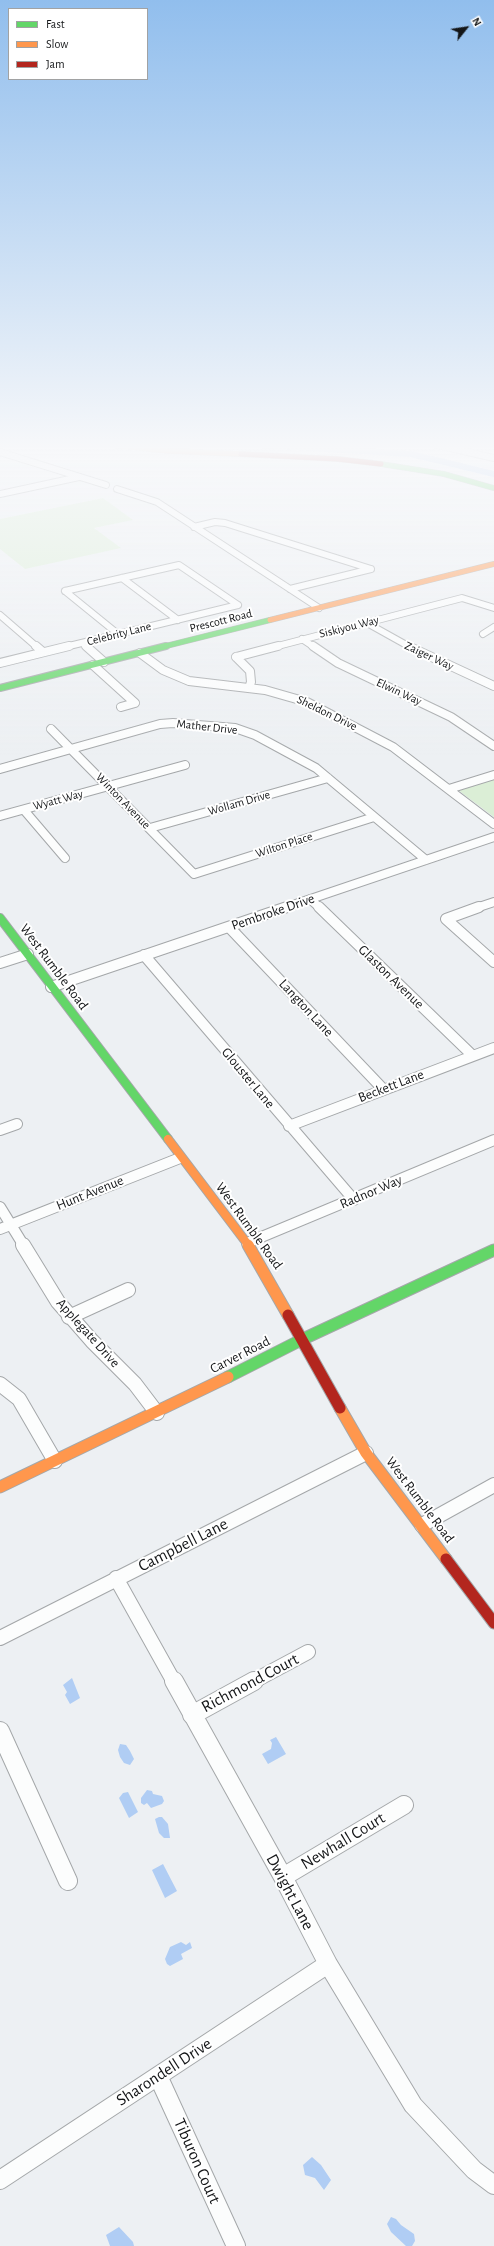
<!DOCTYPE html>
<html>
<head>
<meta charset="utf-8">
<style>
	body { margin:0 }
	#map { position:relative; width:494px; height:2246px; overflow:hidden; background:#edf0f3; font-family:"Alegreya Sans",sans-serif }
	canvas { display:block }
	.legend { position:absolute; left:8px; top:8px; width:140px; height:72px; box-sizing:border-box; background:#fff; border:1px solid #a1a2a3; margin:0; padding:5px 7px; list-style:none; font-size:12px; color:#141618 }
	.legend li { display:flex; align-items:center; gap:8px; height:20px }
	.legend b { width:20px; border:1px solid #a1a2a3 }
	.north { position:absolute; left:446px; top:8px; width:40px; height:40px; -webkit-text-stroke:3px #fff; paint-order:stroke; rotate:60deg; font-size:11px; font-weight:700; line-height:16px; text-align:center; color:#141618 }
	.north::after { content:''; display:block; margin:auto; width:14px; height:18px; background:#141618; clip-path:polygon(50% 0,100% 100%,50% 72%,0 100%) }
</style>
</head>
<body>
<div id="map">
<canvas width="494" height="2246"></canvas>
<ul class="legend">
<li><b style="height:5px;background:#63d668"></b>Fast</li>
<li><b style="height:5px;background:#ff974d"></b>Slow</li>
<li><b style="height:5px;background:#b3261e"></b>Jam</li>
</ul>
<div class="north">N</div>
</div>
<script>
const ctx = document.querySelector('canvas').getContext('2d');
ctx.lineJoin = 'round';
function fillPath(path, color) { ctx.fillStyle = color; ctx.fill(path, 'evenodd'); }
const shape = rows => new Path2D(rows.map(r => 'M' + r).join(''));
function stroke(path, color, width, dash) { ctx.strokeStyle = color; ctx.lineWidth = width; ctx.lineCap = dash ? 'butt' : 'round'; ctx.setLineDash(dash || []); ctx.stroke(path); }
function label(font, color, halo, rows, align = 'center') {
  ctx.font = font + ' "Alegreya Sans",sans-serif'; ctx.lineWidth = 4; ctx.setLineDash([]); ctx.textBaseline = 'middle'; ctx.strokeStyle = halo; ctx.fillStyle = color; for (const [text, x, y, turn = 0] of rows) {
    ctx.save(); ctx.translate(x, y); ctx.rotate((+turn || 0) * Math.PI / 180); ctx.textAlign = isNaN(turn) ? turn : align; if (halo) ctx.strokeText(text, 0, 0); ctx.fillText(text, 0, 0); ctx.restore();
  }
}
const green = shape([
	[103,498,133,520,94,528,121,548,25,569,0,549,0,519],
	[494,778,494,817,458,790]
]);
const water = shape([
	[72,1678,80,1698,70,1704,65,1695,67,1692,63,1685],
	[276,1737,286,1754,268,1764,262,1754,271,1749,272,1743,270,1740],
	[120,1744,126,1745,130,1751,134,1759,130,1765,124,1763,120,1757,118,1750],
	[147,1790,152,1791,153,1794,162,1796,164,1801,162,1804,151,1808,147,1803,144,1805,141,1803,141,1798],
	[128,1792,138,1812,129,1818,119,1798,123,1793],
	[159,1817,162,1817,168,1824,170,1838,164,1838,159,1833,155,1819],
	[163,1864,177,1891,165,1898,152,1870],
	[181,1942,186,1945,190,1942,192,1948,181,1954,183,1959,170,1966,167,1964,165,1959,170,1947],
	[312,2157,321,2165,331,2180,324,2190,315,2178,305,2175,303,2165],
	[391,2217,396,2219,401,2225,414,2234,415,2241,412,2246,406,2246,391,2232,387,2224],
	[119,2227,133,2242,134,2246,110,2246,106,2235]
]);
const canal = shape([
	[260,445,411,454,494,474]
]);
const streetFar4 = shape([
	[437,445,494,458],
	[0,452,106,485],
	[117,489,157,502,319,608],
	[0,494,79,477],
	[194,527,215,522,225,523,371,569],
	[122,578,178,620],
	[290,589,371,569],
	[65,591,179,565,238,605],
	[65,591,118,634],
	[0,615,37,647],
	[367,623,410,647],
	[483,634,494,627],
	[302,639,314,647],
	[83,643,88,647],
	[65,647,238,605],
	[274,647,462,598,494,608]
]);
const streetFar3 = shape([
	[36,646,43,652],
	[86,646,104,662],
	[313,646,338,663,451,717,494,746],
	[408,646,494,686],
	[140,653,163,670,189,681,265,690,307,702,393,747,494,824],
	[236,657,278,646],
	[236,657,250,671,251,682,249,688],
	[0,663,69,646],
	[93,665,135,703,121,707],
	[51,729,194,874,374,817],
	[0,769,160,724,173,723,235,728,255,735,316,768,426,860],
	[449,789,494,775],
	[24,810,65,858],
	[0,816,185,765],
	[150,828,328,778],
	[310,899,320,908],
	[284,908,494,837],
	[476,908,494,902]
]);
const streetFar2 = shape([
	[319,907,472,1055],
	[479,907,446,919,494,962],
	[229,927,383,1089],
	[144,955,354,1200],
	[0,963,28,954],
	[51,987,287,907],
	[289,1126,494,1048],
	[0,1130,17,1124],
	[0,1207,24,1246],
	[0,1229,180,1158],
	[247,1243,494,1140]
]);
const streetFar1 = shape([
	[23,1245,58,1302,92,1341,135,1384,157,1413],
	[69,1317,128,1290],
	[0,1384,19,1399,55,1461],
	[422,1525,494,1485],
	[116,1578,174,1682],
	[0,1638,366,1453],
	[252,1682,308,1652]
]);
const street = shape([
	[174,1681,283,1877,328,1964,413,2105,474,2170,494,2185],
	[192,1715,254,1681],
	[0,1731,68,1881],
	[283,1877,404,1805],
	[158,2076,236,2246],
	[0,2180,328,1964]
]);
const fastFar3 = shape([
	[381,464,444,474,494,488],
	[162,647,270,620]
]);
const fastFar2 = shape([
	[0,688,166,646]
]);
const fastFar1 = shape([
	[0,918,168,1139]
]);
const fast = shape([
	[228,1377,301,1340,494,1250]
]);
const slowFar2 = shape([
	[114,445,169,451,241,454],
	[270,620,494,564]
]);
const slowFar1 = shape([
	[168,1139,249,1246]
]);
const slow = shape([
	[248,1245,288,1315],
	[340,1408,366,1453,446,1559],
	[0,1487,228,1377]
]);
const jamFar1 = shape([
	[241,454,338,459,381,464]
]);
const jam = shape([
	[288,1315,340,1408],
	[446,1559,494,1623]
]);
const farStreetnames = [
	["Prescott Road",221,621,-14],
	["Siskiyou Way",349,627,-14],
	["Celebrity Lane",119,634,-14],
	["Zaiger Way",429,656,25],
	["Elwin Way",399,692,25],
	["Sheldon Drive",327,713,26],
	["Mather Drive",207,727,6],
	["Wyatt Way",58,800,-15],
	["Winton Avenue",123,801,46],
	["Wollam Drive",239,803,-16],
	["Wilton Place",284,845,-18]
];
const streetNames = [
	["Pembroke Drive",273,912,-19],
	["West Rumble Road",54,967,53],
	["Glaston Avenue",391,977,44],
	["Langton Lane",306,1008,47],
	["Glouster Lane",248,1078,50],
	["Beckett Lane",391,1086,-21],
	["Radnor Way",371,1192,-23],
	["Hunt Avenue",90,1193,-22],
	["West Rumble Road",249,1226,54],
	["Applegate Drive",88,1333,48],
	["Carver Road",240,1355,-27],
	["West Rumble Road",420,1500,53]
];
const nearStreetnames = [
	["Campbell Lane",183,1545,-27],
	["Richmond Court",250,1683,-28],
	["Newhall Court",343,1841,-31],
	["Dwight Lane",290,1892,62],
	["Sharondell Drive",164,2072,-33],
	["Tiburon Court",197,2161,66]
];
fillPath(green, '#dbeed6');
fillPath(water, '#b0cdf4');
stroke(canal, '#b0cdf4', 6);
stroke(streetFar4, '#a4a7a9', 8);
stroke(streetFar3, '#a4a7a9', 10);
stroke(streetFar2, '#a4a7a9', 12);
stroke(streetFar1, '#a4a7a9', 16);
stroke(street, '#a4a7a9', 20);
stroke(fastFar3, '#a4a7a9', 6);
stroke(fastFar2, '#a4a7a9', 8);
stroke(fastFar1, '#a4a7a9', 10);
stroke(fast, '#a4a7a9', 13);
stroke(slowFar2, '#a4a7a9', 6);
stroke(slowFar1, '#a4a7a9', 10);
stroke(slow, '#a4a7a9', 13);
stroke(jamFar1, '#a4a7a9', 6);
stroke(jam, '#a4a7a9', 13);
stroke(streetFar4, '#fcfdfd', 6);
stroke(streetFar3, '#fcfdfd', 8);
stroke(streetFar2, '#fcfdfd', 10);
stroke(streetFar1, '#fcfdfd', 14);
stroke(street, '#fcfdfd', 18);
stroke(fastFar3, '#63d668', 5);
stroke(fastFar2, '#63d668', 6);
stroke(fastFar1, '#63d668', 8);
stroke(fast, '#63d668', 11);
stroke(slowFar2, '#ff974d', 5);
stroke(slowFar1, '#ff974d', 8);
stroke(slow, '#ff974d', 11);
stroke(jamFar1, '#b3261e', 5);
stroke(jam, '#b3261e', 11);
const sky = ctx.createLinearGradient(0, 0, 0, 759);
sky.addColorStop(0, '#91beed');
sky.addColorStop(0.59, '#f7f8fa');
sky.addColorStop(1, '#f7f8fa00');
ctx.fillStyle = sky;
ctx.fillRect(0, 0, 494, 759);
label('12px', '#141618', '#fff', farStreetnames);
label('14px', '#141618', '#fff', streetNames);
label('17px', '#141618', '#fff', nearStreetnames);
</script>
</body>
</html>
